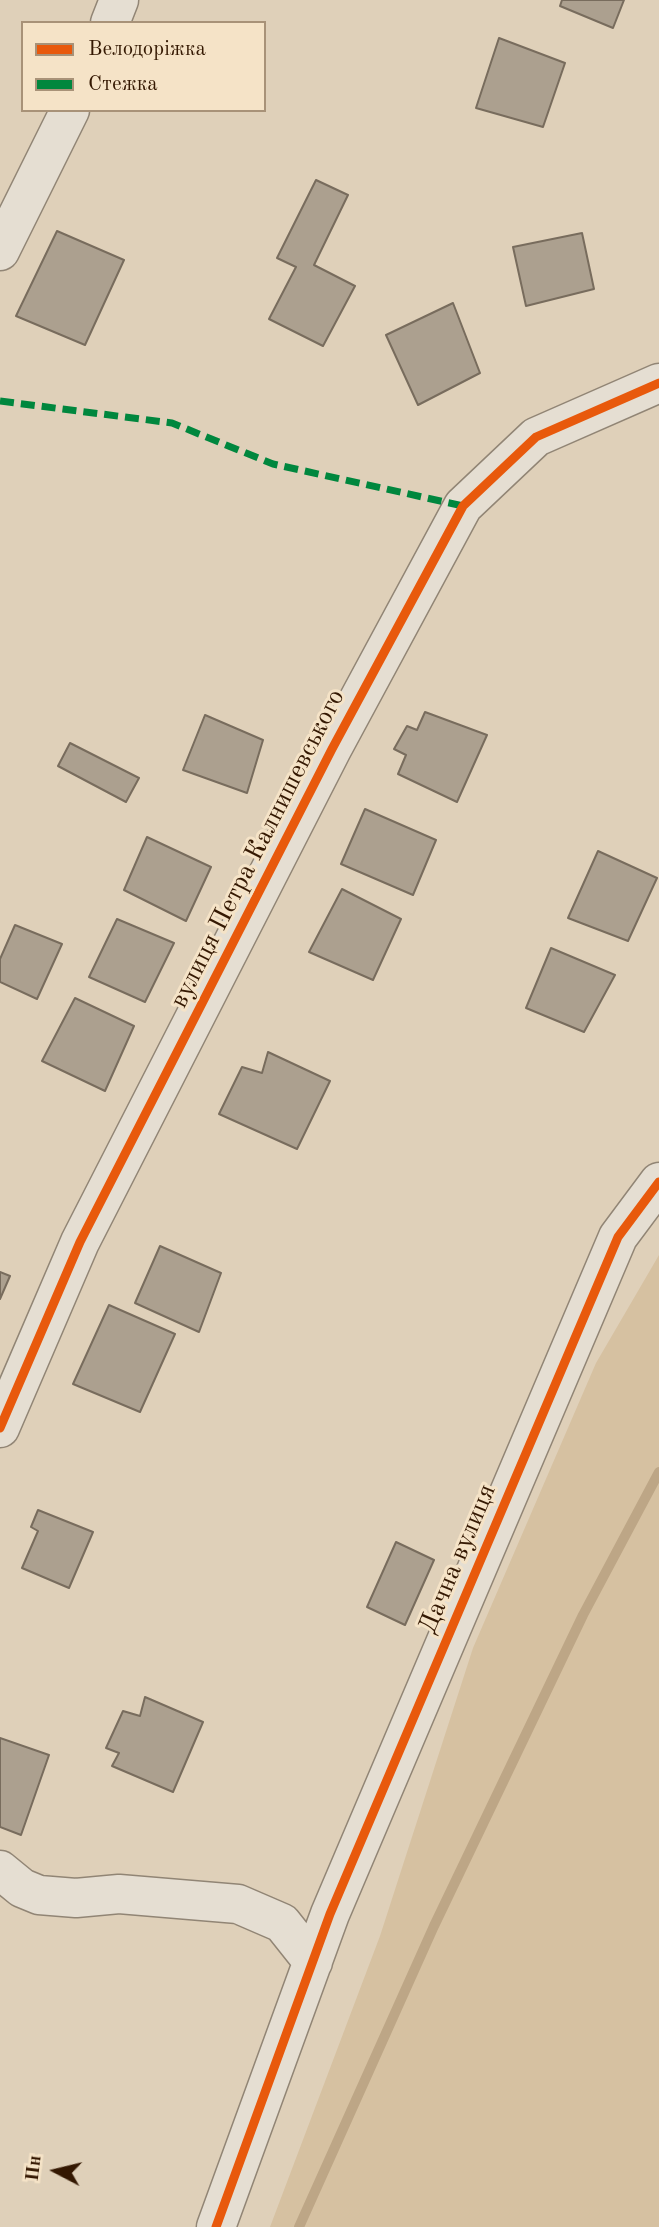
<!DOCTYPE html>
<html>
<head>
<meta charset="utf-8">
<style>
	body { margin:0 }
	#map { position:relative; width:659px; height:2227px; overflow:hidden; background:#dfd0b9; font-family:"Old Standard TT",serif }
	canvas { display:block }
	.legend { position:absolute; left:21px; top:21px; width:245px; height:91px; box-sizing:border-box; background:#f5e3c7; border:2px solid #a89278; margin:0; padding:9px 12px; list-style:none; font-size:21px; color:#341802 }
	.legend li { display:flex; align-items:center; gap:14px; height:35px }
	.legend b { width:35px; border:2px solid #a89278 }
	.north { position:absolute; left:21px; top:2136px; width:70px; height:70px; -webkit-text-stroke:5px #f5e3c7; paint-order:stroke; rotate:277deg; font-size:19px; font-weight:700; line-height:28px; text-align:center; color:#341802 }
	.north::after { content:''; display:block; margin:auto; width:24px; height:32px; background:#341802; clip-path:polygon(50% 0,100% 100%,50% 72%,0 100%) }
</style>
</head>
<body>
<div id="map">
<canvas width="659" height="2227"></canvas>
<ul class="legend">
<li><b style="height:9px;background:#e8590c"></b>Велодоріжка</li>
<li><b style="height:9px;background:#00873e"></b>Стежка</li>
</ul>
<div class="north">Пн</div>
</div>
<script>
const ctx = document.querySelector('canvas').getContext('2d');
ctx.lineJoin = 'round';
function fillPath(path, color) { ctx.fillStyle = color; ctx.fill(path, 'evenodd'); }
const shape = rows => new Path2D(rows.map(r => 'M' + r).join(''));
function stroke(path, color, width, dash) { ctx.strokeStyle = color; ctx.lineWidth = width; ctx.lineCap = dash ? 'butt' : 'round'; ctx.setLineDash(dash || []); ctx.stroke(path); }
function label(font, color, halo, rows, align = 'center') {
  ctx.font = font + ' "Old Standard TT",serif'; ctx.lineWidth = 6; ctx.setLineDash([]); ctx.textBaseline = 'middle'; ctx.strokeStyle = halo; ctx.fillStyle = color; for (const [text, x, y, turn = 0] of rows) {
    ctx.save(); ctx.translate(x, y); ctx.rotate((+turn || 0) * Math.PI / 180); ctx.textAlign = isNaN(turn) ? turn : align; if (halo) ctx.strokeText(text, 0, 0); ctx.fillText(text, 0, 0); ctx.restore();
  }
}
const green = shape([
	[659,1255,659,2227,270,2227,380,1936,473,1648,596,1363]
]);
const stream = shape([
	[299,2227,434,1926,583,1615,659,1472]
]);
const building = shape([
	[562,0,624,0,613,28,560,6,562,0],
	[499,38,565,63,543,127,476,108,499,38],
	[316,180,348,195,314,265,355,286,323,346,269,319,296,267,277,258,316,180],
	[57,231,124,260,85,345,16,316,57,231],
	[582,233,594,289,526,306,513,247,582,233],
	[453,303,480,373,418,405,386,335,453,303],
	[425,712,487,735,457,802,398,774,406,755,394,749,407,726,417,730,425,712],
	[205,715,263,740,247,793,183,770,205,715],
	[70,743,139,778,126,802,58,766,70,743],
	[365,809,436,840,413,895,341,864,365,809],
	[147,837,211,867,186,921,124,890,147,837],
	[598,851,657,878,628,941,568,918,598,851],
	[342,889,401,919,373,980,309,952,342,889],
	[117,919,174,943,145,1002,89,977,117,919],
	[15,925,62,944,37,999,0,982,0,959,15,925],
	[551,948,615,975,584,1032,526,1008,551,948],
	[75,998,134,1026,105,1091,42,1061,75,998],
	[268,1052,330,1081,297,1149,219,1114,242,1067,262,1073,268,1052],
	[160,1246,221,1273,199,1332,135,1303,160,1246],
	[0,1272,10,1276,0,1299,0,1272],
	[109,1305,175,1334,140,1412,73,1384,109,1305],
	[38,1510,93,1532,69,1588,22,1568,38,1531,31,1527,38,1510],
	[396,1542,434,1560,405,1625,367,1607,396,1542],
	[145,1697,203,1722,173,1792,112,1766,119,1753,106,1748,123,1711,140,1716,145,1697],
	[0,1738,49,1755,21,1835,0,1827,0,1738]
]);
const minor = shape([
	[110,23,119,0],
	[0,251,70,110],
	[0,1428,80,1242,332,749,463,506,536,437,659,383],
	[0,1870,22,1888,39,1895,76,1898,119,1894,238,1904,282,1923,313,1962],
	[216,2227,330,1914,618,1237,659,1182]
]);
const quiet = shape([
	[0,401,172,423,273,464,463,506]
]);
const cycleway = shape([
	[0,1428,80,1242,332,749,463,506,536,437,659,383],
	[216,2227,330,1914,618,1237,659,1182]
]);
const streetNames = [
	["вулиця Петра Калнишевського",258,849,-63],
	["Дачна вулиця",458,1559,-67]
];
fillPath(green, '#d6c1a1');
stroke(stream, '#bda686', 10);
fillPath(building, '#aca08f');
stroke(building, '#786c5d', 2);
stroke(minor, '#918575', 41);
stroke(minor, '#e5ded2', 38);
stroke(quiet, '#00873e', 7, [14, 7]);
stroke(cycleway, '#e8590c', 9);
label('26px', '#341802', '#f5e3c7', streetNames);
</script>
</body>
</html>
